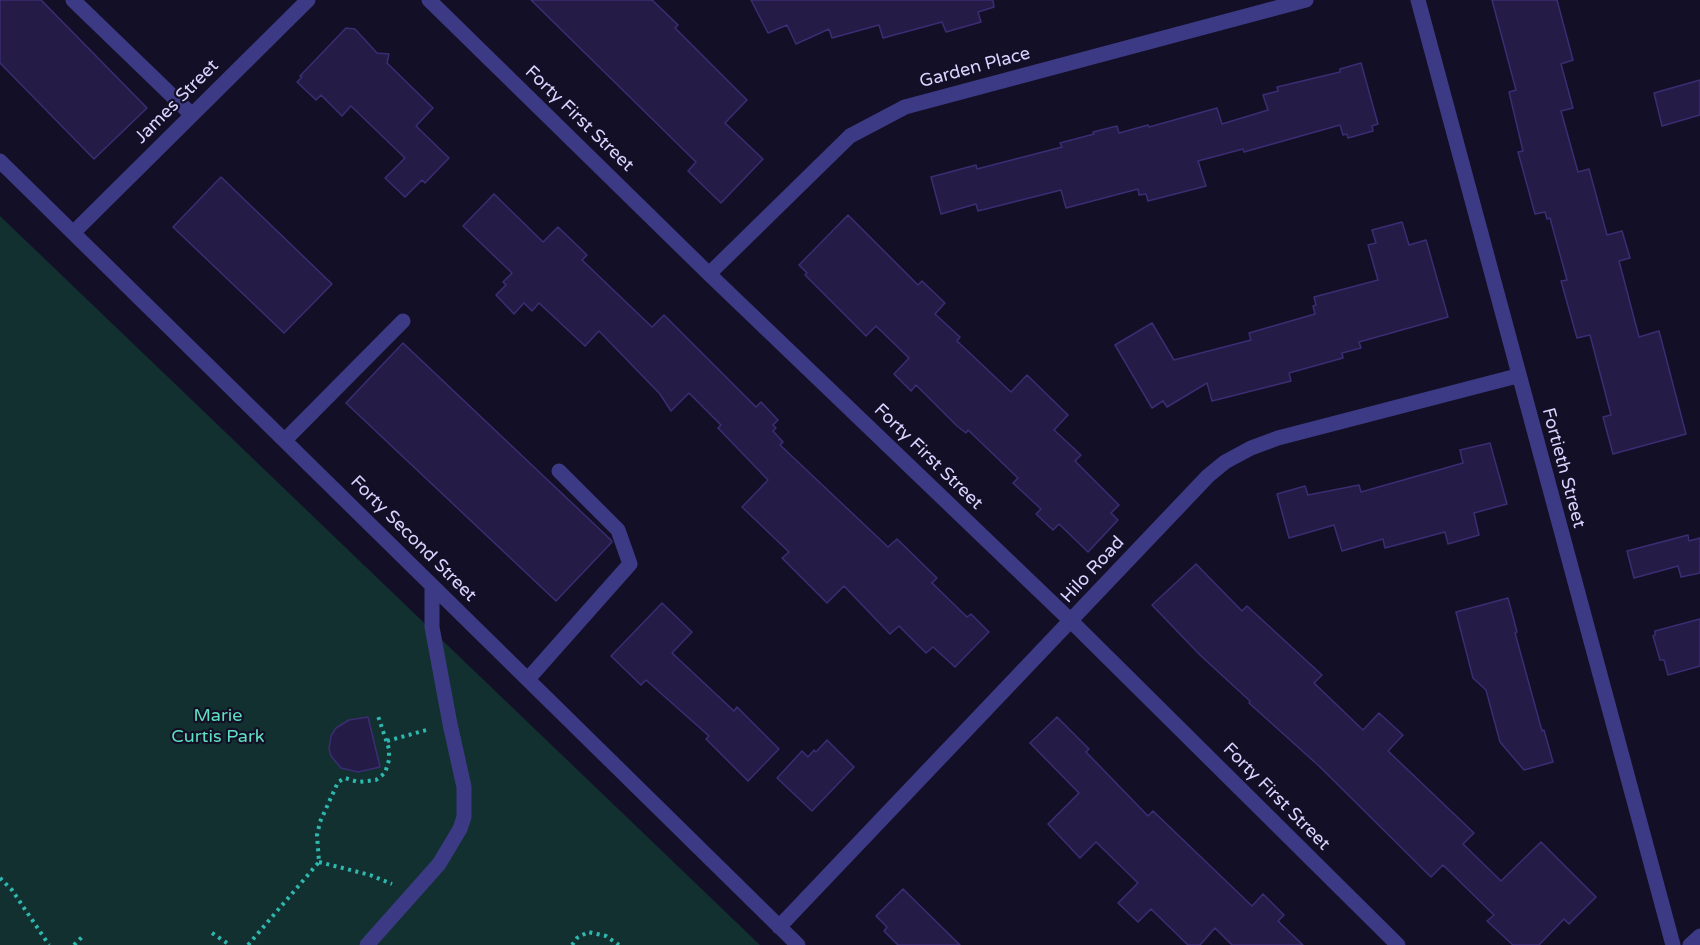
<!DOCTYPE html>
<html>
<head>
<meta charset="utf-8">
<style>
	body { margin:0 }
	canvas { display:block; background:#130f26 }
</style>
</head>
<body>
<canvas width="1700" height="945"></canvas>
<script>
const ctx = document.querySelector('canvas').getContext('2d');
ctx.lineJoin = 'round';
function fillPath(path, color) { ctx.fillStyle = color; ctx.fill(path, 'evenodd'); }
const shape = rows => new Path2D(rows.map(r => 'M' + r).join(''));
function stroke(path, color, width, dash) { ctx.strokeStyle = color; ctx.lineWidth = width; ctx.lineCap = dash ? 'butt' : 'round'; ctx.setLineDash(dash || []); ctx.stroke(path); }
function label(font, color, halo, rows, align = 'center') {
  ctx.font = font + ' "Varela Round",sans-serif'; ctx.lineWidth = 4.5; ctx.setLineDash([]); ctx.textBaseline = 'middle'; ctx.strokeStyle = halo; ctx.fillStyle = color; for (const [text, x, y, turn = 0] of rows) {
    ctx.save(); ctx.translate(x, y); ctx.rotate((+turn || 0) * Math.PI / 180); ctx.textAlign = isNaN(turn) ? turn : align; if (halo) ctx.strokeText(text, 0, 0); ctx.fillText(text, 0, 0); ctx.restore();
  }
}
const green = shape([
	[0,216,760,945,0,945]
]);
const building = shape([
	[0,0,41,0,147,108,94,159,0,63,0,0],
	[531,0,652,0,678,25,675,28,747,100,725,123,763,159,721,203,688,171,696,162,531,0],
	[751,0,993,0,994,7,978,12,981,22,946,32,942,22,883,38,879,25,832,38,829,29,796,44,787,25,768,33,751,0],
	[1492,0,1557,0,1573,60,1561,64,1573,108,1561,111,1578,172,1589,169,1607,235,1622,231,1630,258,1619,261,1639,337,1659,331,1686,434,1613,454,1603,417,1611,415,1590,335,1577,338,1561,281,1567,280,1550,218,1547,219,1545,212,1535,214,1518,152,1523,151,1509,92,1516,90,1492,0],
	[346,28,355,29,377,53,389,54,387,63,433,108,416,126,449,158,425,183,422,180,405,197,385,178,405,158,351,106,342,116,321,95,316,100,297,82,302,77,300,76,346,28],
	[1361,63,1378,124,1372,126,1373,131,1348,138,1347,134,1343,135,1340,125,1244,152,1243,149,1198,161,1206,186,1148,201,1146,194,1139,195,1138,189,1066,208,1061,190,978,211,976,204,941,214,931,177,976,165,977,169,1062,147,1060,143,1094,134,1093,132,1117,126,1119,133,1148,125,1149,127,1217,108,1222,124,1268,110,1263,95,1278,91,1277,87,1340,72,1340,69,1361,63],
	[1700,80,1700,115,1662,126,1654,93,1700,80],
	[221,177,332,284,284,333,173,227,221,177],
	[494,194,543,242,558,227,587,255,582,260,652,327,664,315,756,407,761,402,778,420,773,425,776,428,773,431,783,442,780,445,888,547,897,539,937,578,932,583,967,617,971,614,989,632,955,667,933,647,926,653,899,626,890,634,844,586,827,603,782,558,789,552,742,507,768,480,718,428,721,425,689,393,671,411,660,394,599,331,585,346,539,303,532,311,524,303,514,314,496,295,506,285,503,282,512,273,463,226,494,194],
	[848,215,918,285,922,281,945,303,935,314,960,337,957,341,1011,392,1027,375,1068,415,1054,430,1081,455,1075,461,1119,505,1111,513,1118,520,1088,552,1059,524,1053,530,1036,514,1041,509,1013,483,1018,478,968,430,966,433,957,426,916,385,911,391,894,374,909,358,876,326,866,336,805,275,807,273,799,265,848,215],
	[1402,222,1409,245,1426,240,1448,317,1359,342,1361,348,1342,353,1343,358,1289,373,1291,381,1212,401,1207,383,1167,407,1163,401,1152,408,1115,345,1152,323,1174,360,1251,340,1249,333,1315,314,1313,306,1316,305,1314,297,1378,280,1368,245,1376,243,1372,230,1402,222],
	[403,343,611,540,612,542,556,601,346,403,403,343],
	[1490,443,1507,504,1474,513,1479,535,1448,544,1445,532,1385,548,1383,539,1342,551,1334,525,1289,538,1277,494,1305,486,1308,495,1359,485,1361,492,1463,463,1460,450,1490,443],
	[1688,535,1689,541,1700,538,1700,573,1681,577,1678,566,1634,578,1627,551,1688,535],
	[1196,564,1242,611,1247,606,1322,675,1314,683,1363,730,1379,713,1403,735,1388,751,1474,833,1463,844,1501,881,1541,842,1596,897,1569,924,1564,919,1539,945,1513,945,1487,921,1494,915,1443,865,1431,877,1319,766,1249,703,1250,701,1200,655,1152,605,1196,564],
	[1508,598,1517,632,1515,633,1542,731,1544,730,1553,762,1524,770,1500,742,1486,690,1473,678,1456,612,1508,598],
	[662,603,692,632,672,653,734,711,737,707,779,749,748,781,706,739,709,736,646,680,641,685,611,656,662,603],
	[1700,619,1700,666,1668,675,1664,660,1660,660,1653,636,1655,635,1655,631,1700,619],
	[368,717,380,767,358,772,341,768,331,756,329,749,331,736,336,728,349,720,368,717],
	[1057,717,1089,749,1086,752,1148,816,1153,811,1252,906,1263,894,1284,915,1278,921,1303,945,1232,945,1215,928,1200,945,1188,945,1151,909,1138,922,1118,903,1138,883,1096,842,1080,858,1048,824,1079,793,1030,743,1057,717],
	[827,740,854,767,812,811,777,778,802,751,808,757,814,750,816,752,827,740],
	[903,889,960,945,898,945,884,931,887,927,876,916,903,889]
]);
const path = shape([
	[387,741,430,729],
	[319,862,370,875,392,884],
	[0,878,12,890,49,945],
	[212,933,230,945],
	[74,945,84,935],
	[248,945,319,862,317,835,320,822,338,782,345,778,358,782,376,780,385,773,389,760,389,749,378,716],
	[572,945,577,938,588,932,606,936,619,945]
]);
const minor = shape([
	[73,0,191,114],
	[429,0,709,274,1071,621,1398,945],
	[1418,0,1673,945],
	[0,161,798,945],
	[74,232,308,0],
	[709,274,850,136,905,107,1306,0],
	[285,440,403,321],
	[528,679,630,564,618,530,559,471],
	[779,927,1208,476,1225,462,1251,448,1278,438,1517,376],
	[367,945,439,864,460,829,464,817,464,787,450,724,432,627,432,587],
	[1690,945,1700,936]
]);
const streetNames = [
	["Garden Place",975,68,-15],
	["James Street",177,102,-45],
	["Forty First Street",579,119,44],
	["Forty First Street",928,457,44],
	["Fortieth Street",1563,468,75],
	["Forty Second Street",413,539,45],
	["Hilo Road",1093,570,-47],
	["Forty First Street",1276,797,45]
];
const parkNames = [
	["Marie",218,716],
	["Curtis Park",218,737]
];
fillPath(green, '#12302f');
fillPath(building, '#241b47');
stroke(building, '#3b2d73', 1.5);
stroke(path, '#2fb8b0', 4, [3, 4.5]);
stroke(minor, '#3d3a85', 15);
label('18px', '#d9d4ff', '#130f26', streetNames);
label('18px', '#5fe0c0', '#130f26', parkNames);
</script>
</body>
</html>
